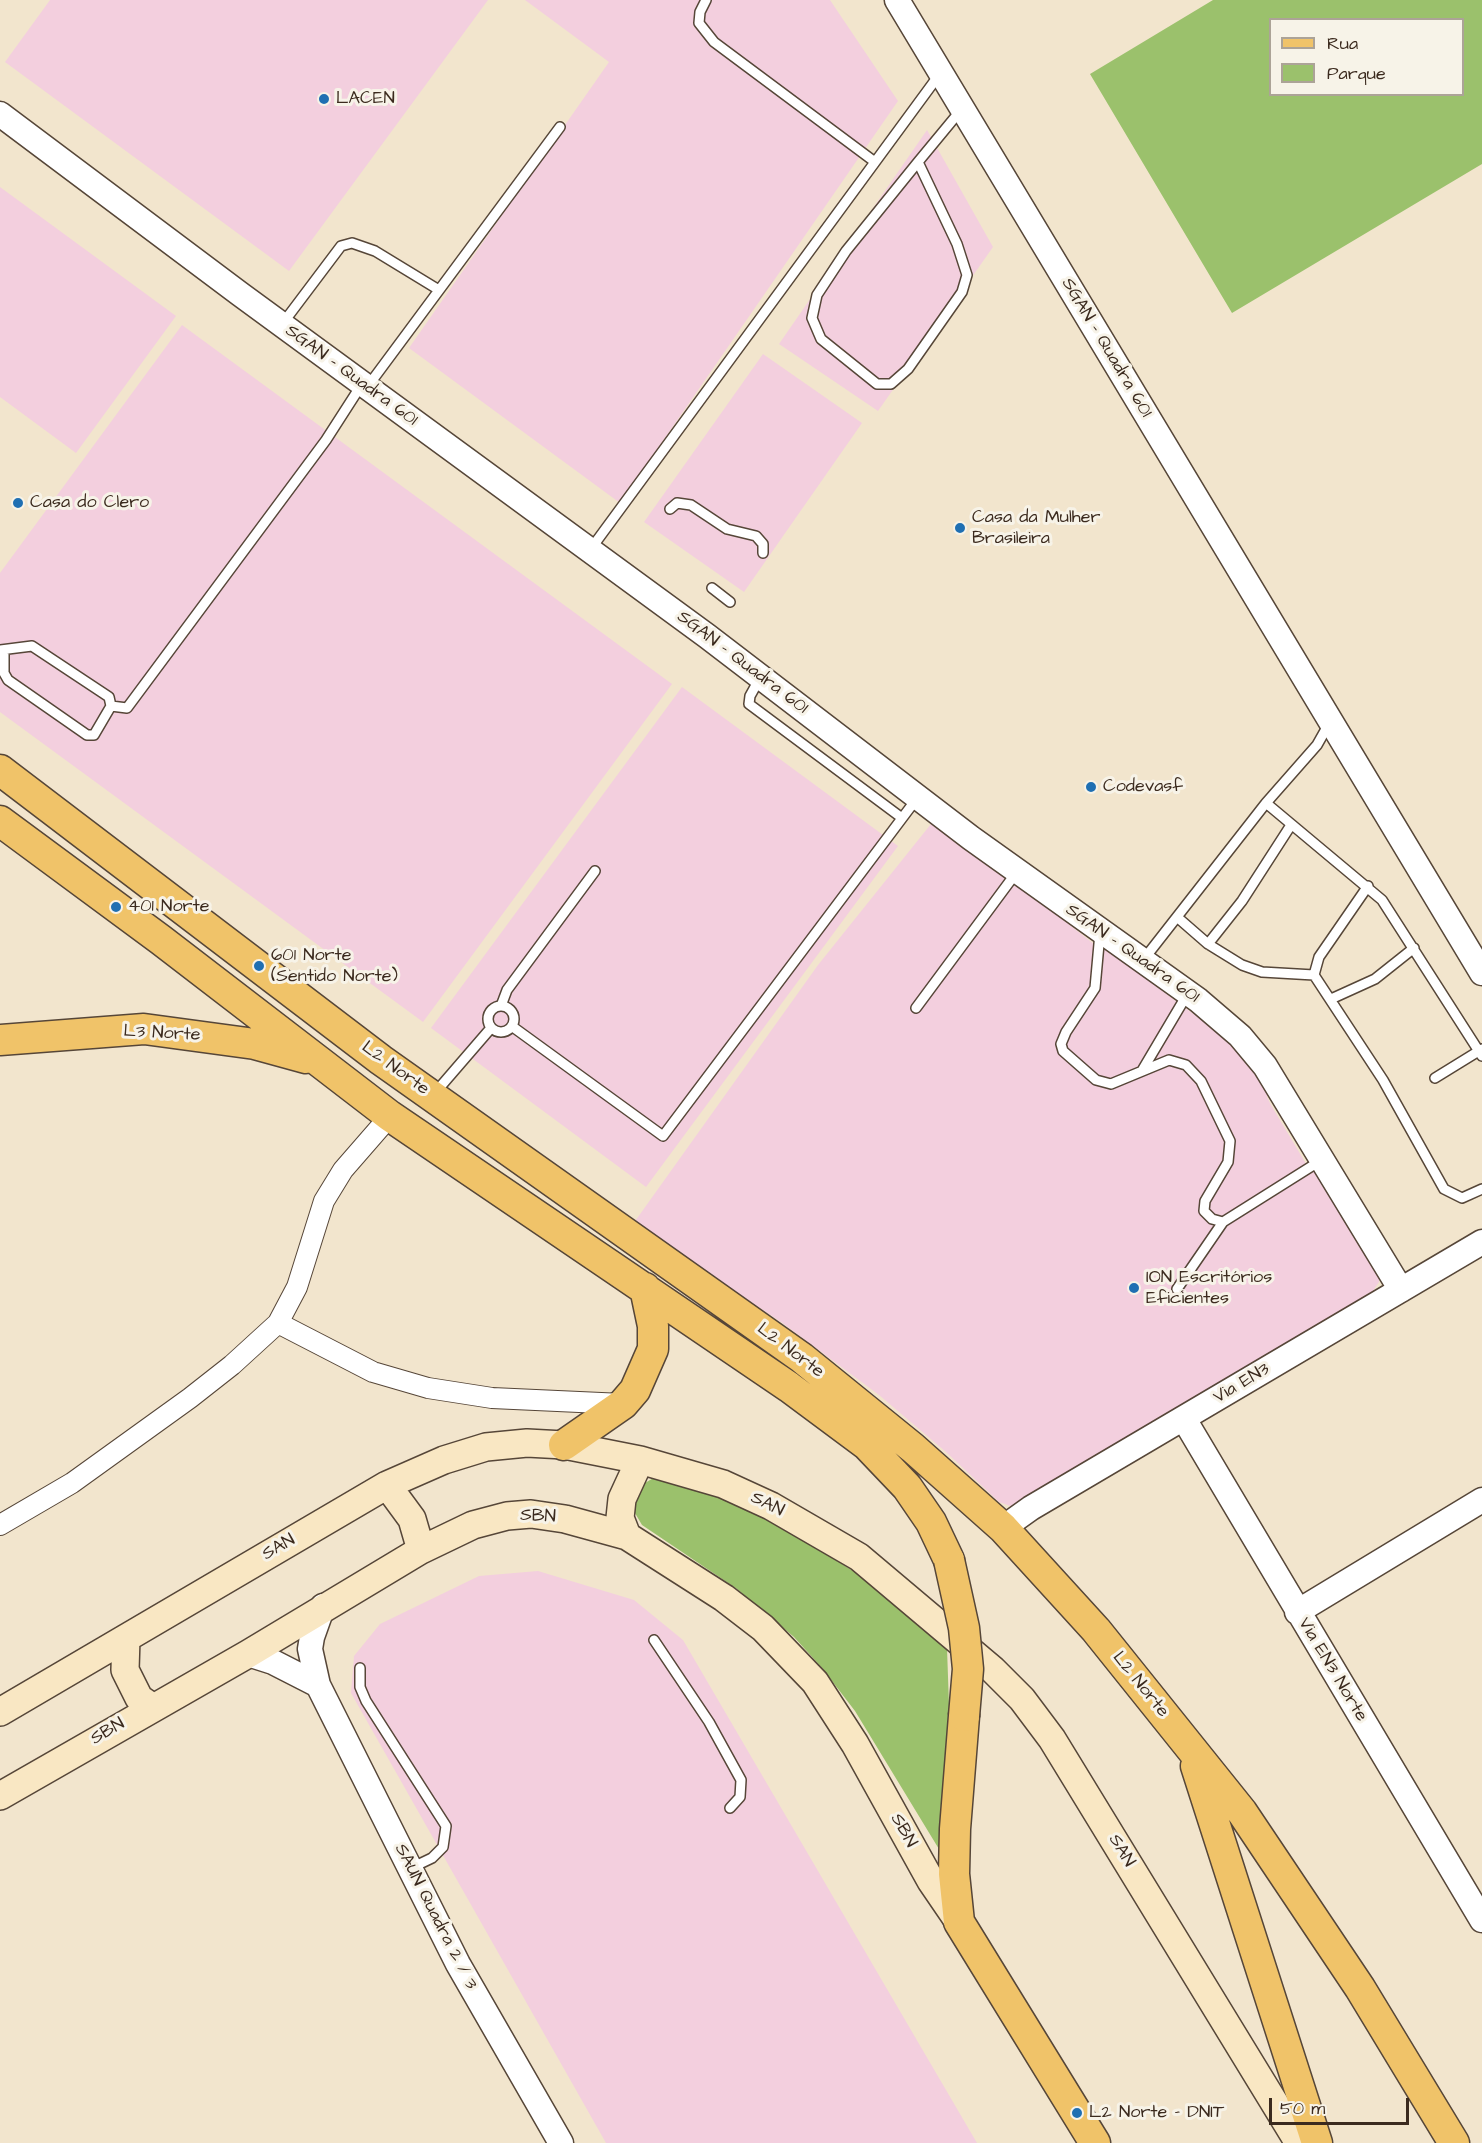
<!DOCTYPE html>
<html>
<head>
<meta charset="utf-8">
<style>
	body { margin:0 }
	#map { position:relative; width:1482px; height:2143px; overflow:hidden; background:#f2e5cd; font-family:"Architects Daughter",sans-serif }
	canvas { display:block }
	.legend { position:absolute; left:1269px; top:18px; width:195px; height:78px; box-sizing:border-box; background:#f7f3e8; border:2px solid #aca397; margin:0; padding:8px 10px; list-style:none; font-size:18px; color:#3b2a1e }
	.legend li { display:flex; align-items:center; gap:12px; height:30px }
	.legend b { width:30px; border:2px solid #aca397 }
	.scale { position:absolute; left:1269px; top:2098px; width:140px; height:27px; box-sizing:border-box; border:3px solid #3b2a1e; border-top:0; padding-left:8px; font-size:18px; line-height:21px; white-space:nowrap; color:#3b2a1e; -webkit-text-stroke:4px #f7f3e8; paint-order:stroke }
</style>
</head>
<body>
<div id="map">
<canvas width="1482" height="2143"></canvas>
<ul class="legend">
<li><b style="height:8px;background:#f0c369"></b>Rua</li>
<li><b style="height:16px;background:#9bc16c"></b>Parque</li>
</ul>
<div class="scale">50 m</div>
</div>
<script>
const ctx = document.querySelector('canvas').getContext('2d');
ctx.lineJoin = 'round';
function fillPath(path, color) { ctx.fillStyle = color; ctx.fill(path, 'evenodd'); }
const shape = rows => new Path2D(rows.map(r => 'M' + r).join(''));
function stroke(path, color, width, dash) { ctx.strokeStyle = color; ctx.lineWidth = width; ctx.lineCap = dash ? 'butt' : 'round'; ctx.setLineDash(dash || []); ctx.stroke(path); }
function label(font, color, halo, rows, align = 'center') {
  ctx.font = font + ' "Architects Daughter",sans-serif'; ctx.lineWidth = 6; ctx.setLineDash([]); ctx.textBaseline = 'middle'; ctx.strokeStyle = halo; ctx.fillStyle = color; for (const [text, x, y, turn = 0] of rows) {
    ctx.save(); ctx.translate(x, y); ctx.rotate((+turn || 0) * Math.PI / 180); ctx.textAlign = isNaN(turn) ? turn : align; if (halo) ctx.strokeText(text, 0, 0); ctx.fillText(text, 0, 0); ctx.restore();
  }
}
const built = shape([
	[50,0,488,0,289,271,5,62],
	[525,0,830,0,898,101,620,503,409,348,609,62],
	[927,130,993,247,878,411,779,344],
	[0,187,176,316,76,453,0,397],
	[182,325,672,684,423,1022,0,712,0,573],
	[763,354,862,423,744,592,644,522],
	[682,687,898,846,646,1187,431,1028],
	[935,819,1099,948,1107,939,1137,968,1137,972,1203,1021,1211,1018,1269,1087,1267,1097,1271,1105,1311,1172,1316,1171,1379,1273,1379,1282,1373,1291,1235,1377,1013,1507,999,1502,946,1452,879,1395,781,1322,633,1224,818,965],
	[538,1571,634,1600,683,1640,977,2143,606,2143,351,1693,354,1656,380,1624,479,1576]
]);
const green = shape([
	[1213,0,1482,0,1482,164,1232,313,1090,74],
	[1270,20,1462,20,1462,94,1270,94],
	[655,1477,746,1505,871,1582,947,1648,950,1734,943,1780,945,1859,855,1711,822,1668,794,1637,737,1589,642,1525,632,1508,640,1486]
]);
const service = shape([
	[706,0,700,12,699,23,714,42,875,162],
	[918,162,957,244,967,275,962,292,908,369,891,384,877,384,821,339,812,318,817,295,846,251,918,162,961,110],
	[283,323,341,246,352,243,375,251,439,290],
	[368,386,560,127],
	[670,509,677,503,691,505,727,529,756,536,763,544,763,553],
	[590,550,939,75],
	[712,588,730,602],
	[0,650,32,646,109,697,111,706,94,735,87,735,8,680,4,673,4,650],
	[760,678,750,696,749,704,902,818],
	[111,706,127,708,326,440,362,384],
	[1266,803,1382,900,1482,1056],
	[1177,917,1208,944,1242,965,1262,972,1314,975],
	[1100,933,1095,988,1066,1032,1061,1044,1063,1051,1096,1080,1111,1084,1169,1060,1186,1065,1201,1081,1230,1141,1228,1162,1205,1201,1204,1211,1212,1219,1223,1222,1320,1161],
	[1208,944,1242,901,1291,825],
	[1144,959,1266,803,1317,745,1330,722],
	[1314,975,1383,1080,1444,1189,1462,1198,1482,1189],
	[1314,975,1319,957,1368,886],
	[1331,999,1375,979,1414,948],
	'488 1019a13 13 0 1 1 26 0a13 13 0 1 1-26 0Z',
	[501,1006,507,990,595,871],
	[916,1008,1016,873],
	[513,1027,663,1136,918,797],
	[1143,1069,1188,993],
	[1435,1078,1482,1049],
	[434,1094,491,1028],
	[1177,1289,1223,1222],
	[654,1640,709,1722,741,1780,740,1797,730,1808],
	[360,1668,360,1687,366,1701,446,1826,443,1847,432,1858,411,1868]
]);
const minor = shape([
	[278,1323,373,1372,428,1388,492,1398,623,1404],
	[0,1525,72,1483,190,1398,232,1365,278,1323,297,1287,324,1201,343,1170,390,1116]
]);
const tertiary = shape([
	[897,0,1482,973],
	[0,114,240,294,707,636,971,838,1198,1000,1240,1036,1265,1066,1401,1290],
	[1184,1419,1482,1920],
	[1003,1528,1031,1508,1482,1242],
	[323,1606,312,1637,310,1649,318,1685,458,1964,561,2143],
	[1297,1612,1482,1500],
	[248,1654,273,1662,318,1685]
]);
const secondary = shape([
	[387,1485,412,1519,421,1550],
	[627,1536,620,1518,622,1499,640,1460],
	[126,1638,125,1670,139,1698,152,1707],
	[0,1712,387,1485,444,1460,486,1447,527,1443,564,1445,640,1460,723,1484,771,1506,859,1557,993,1670,1022,1699,1052,1739,1299,2143],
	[0,1796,248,1654,421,1550,473,1525,507,1516,531,1514,565,1519,627,1536,724,1598,763,1628,815,1682,855,1744,931,1881,959,1922]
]);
const primary = shape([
	[0,770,381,1060,802,1358,913,1448,1003,1528,1096,1630,1242,1812,1360,1988,1454,2143],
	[0,821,161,940,390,1116,789,1387,867,1445,907,1487,931,1522,949,1560],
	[0,1040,144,1029,255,1044,306,1058],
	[564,1445,623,1404,635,1390,653,1349,653,1326,645,1288],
	[964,1716,955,1829,954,1874,959,1922,1095,2143],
	[1196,1766,1317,2143]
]);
const primaryBridge = shape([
	[949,1560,964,1628,968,1669,964,1716]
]);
const markers = [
	[324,99,6,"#1f6fb2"],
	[18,503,6,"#1f6fb2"],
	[960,528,6,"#1f6fb2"],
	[1091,787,6,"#1f6fb2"],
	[116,907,6,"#1f6fb2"],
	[259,966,6,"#1f6fb2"],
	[1134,1288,6,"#1f6fb2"],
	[1077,2113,6,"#1f6fb2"]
];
const poiNames = [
	["LACEN",336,99],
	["Casa do Clero",30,503],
	["Casa da Mulher",972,518],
	["Brasileira",972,539],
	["Codevasf",1103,787],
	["401 Norte",128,907],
	["601 Norte",271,956],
	["(Sentido Norte)",271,977],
	["ION Escritórios",1146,1278],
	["Eficientes",1146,1299],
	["L2 Norte - DNIT",1089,2113]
];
const streetNames = [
	["SGAN - Quadra 601",1106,348,59],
	["SGAN - Quadra 601",351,376,36],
	["SGAN - Quadra 601",742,663,37],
	["SGAN - Quadra 601",1132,954,35],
	["L3 Norte",162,1034,3],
	["L2 Norte",395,1069,36],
	["L2 Norte",790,1351,37],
	["Via EN3",1242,1384,-31],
	["SAN",767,1505,26],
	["SBN",538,1517,3],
	["SAN",279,1548,-30],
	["Via EN3 Norte",1332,1670,59],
	["L2 Norte",1140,1685,51],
	["SBN",108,1732,-30],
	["SBN",903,1831,61],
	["SAN",1121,1851,59],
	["SAUN Quadra 2 / 3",435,1917,63]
];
fillPath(built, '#f3cfde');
fillPath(green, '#9bc16c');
stroke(service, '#564638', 12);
stroke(minor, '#564638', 22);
stroke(tertiary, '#564638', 27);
stroke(secondary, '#564638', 30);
stroke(primary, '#564638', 33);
stroke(service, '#fff', 9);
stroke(minor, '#fff', 20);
stroke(tertiary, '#fff', 24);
stroke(secondary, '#f9e7c3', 27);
stroke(primary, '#f0c369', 30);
stroke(primaryBridge, '#564638', 33, []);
stroke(primaryBridge, '#f0c369', 30);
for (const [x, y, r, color] of markers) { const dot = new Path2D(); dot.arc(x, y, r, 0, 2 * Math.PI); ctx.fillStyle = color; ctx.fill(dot); stroke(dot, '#f7f3e8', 2); }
label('18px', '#3b2a1e', '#f7f3e8', poiNames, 'left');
label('18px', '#3b2a1e', '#f7f3e8', streetNames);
</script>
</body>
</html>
